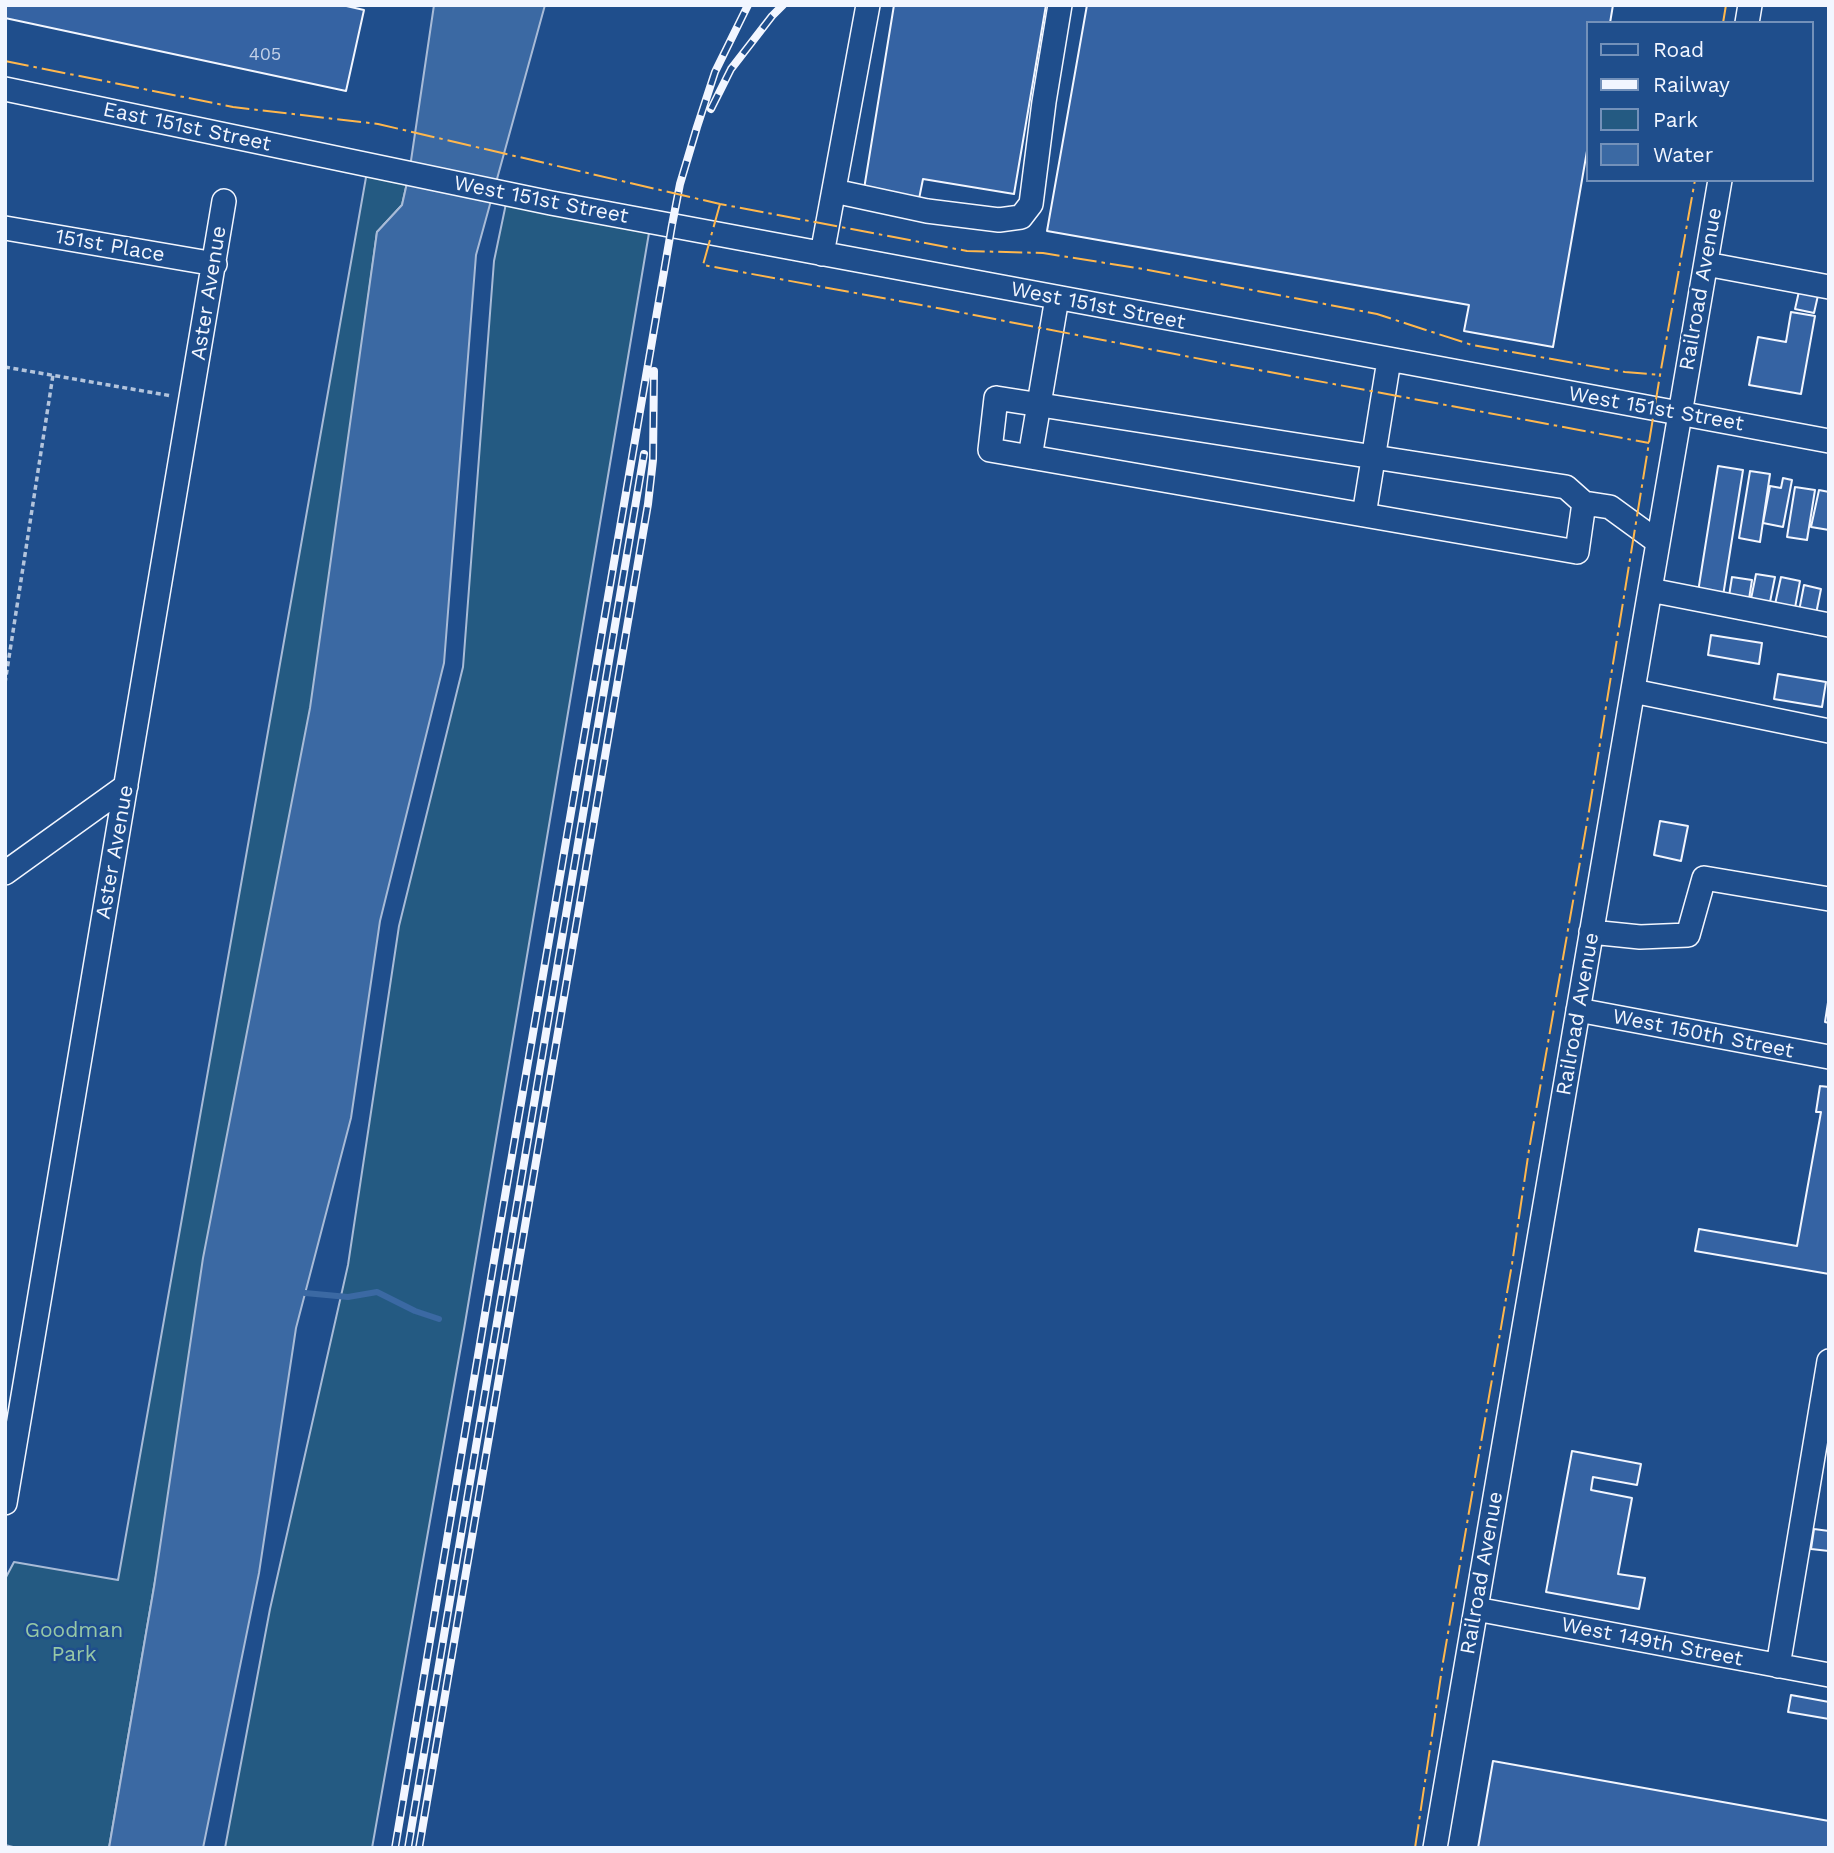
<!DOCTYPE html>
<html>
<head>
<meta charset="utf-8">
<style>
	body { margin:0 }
	#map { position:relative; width:1834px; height:1853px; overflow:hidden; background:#1f4e8c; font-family:"Work Sans",sans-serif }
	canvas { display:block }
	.frame { position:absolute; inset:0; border:7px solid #f2f6ff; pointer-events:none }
	.legend { position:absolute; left:1586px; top:21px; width:228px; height:161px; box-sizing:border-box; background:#1f4e8c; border:2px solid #7391ba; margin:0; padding:9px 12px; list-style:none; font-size:21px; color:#f2f6ff }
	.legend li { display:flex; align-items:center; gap:14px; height:35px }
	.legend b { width:35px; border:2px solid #7391ba }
</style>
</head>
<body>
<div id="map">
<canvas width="1834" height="1853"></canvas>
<div class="frame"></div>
<ul class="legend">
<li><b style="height:9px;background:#1f4e8c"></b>Road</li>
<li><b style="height:9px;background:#f2f6ff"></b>Railway</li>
<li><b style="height:19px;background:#245a82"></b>Park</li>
<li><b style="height:19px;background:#3b69a3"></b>Water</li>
</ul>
</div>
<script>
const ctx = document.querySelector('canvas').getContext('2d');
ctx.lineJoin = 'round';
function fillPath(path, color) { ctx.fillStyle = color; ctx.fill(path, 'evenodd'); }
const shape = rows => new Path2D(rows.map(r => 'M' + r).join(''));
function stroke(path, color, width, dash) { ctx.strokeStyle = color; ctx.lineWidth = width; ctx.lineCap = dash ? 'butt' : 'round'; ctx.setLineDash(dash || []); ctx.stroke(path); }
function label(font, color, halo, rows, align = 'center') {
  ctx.font = font + ' "Work Sans",sans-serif'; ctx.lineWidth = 5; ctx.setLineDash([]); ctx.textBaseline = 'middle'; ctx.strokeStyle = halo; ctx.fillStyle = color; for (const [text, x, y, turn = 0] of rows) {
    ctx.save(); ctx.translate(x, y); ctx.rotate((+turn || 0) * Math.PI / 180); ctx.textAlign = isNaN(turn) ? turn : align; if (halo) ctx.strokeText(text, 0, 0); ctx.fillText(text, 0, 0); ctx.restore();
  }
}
const green = shape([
	[368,166,409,174,402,205,377,232,313,714,154,1587,109,1848,17,1848,5,1845,5,1579,14,1562,118,1580,368,166],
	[508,194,651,221,464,1329,372,1848,225,1848,270,1609,348,1265,399,926,463,667,494,261,508,194]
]);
const water = shape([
	[434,5,545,5,476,255,444,663,380,921,351,1118,296,1328,259,1573,203,1848,109,1848,154,1587,203,1258,310,708,377,232,402,205,409,174,434,5]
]);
const stream = shape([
	[305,1293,348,1297,377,1292,415,1311,439,1319]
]);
const building = shape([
	[5,5,342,5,364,10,346,91,5,18,5,5],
	[894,5,1046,5,1014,194,923,179,919,199,864,189,894,5],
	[1087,5,1613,5,1610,23,1587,23,1587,151,1553,347,1464,331,1469,305,1047,231,1087,5],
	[1800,287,1819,291,1814,313,1795,309,1800,287],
	[1791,312,1815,316,1801,394,1749,385,1758,337,1786,342,1791,312],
	[1718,466,1743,470,1723,596,1698,592,1718,466],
	[1750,471,1770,474,1760,542,1739,538,1750,471],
	[1783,478,1792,480,1783,527,1763,523,1770,486,1781,488,1783,478],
	[1795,487,1815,490,1807,540,1787,537,1795,487],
	[1819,490,1829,492,1829,530,1811,527,1819,490],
	[1756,574,1775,577,1770,602,1751,599,1756,574],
	[1732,577,1752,580,1749,599,1729,596,1732,577],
	[1781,577,1800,581,1794,613,1774,609,1781,577],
	[1804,585,1821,589,1816,614,1799,611,1804,585],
	[1711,635,1762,643,1759,664,1708,655,1711,635],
	[1778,674,1826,682,1822,707,1774,699,1778,674],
	[1660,821,1688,826,1681,861,1654,855,1660,821],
	[1829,996,1829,1023,1825,1022,1829,996],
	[1820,1086,1829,1087,1829,1274,1695,1251,1699,1229,1797,1246,1821,1112,1816,1112,1820,1086],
	[1572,1451,1641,1464,1637,1485,1593,1477,1591,1490,1632,1498,1618,1574,1645,1578,1639,1609,1546,1592,1572,1451],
	[1814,1529,1829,1531,1829,1551,1811,1549,1814,1529],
	[1791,1695,1829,1702,1829,1719,1788,1712,1791,1695],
	[1493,1761,1829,1821,1829,1848,1478,1848,1493,1761]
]);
const path = shape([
	[5,367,172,396],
	[5,683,53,375]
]);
const minor = shape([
	[1747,23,1750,5],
	[5,89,551,203,1829,441],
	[834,191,927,211,999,220,1021,217,1031,204,1044,102,1060,5],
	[5,228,215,264],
	[822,254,868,5],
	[1706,264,1829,287],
	[1030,457,1057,298],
	[1584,503,1577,552,990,450,996,398,1566,487,1584,503,1610,507,1658,542],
	[1364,515,1389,360],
	[1650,590,1829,625],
	[1633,691,1829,731],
	[5,873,126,786],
	[1591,932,1640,937,1688,935,1704,878,1829,899],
	[1578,1010,1829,1057],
	[5,1503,224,201],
	[1476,1609,1829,1675],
	[1778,1666,1829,1361],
	[1435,1848,1720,180]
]);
const rail = shape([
	[711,109,731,69,772,16,783,5],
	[395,1848,499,1231,672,225,680,184,697,127,715,72,748,5],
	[408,1848,644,454],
	[419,1848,648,504,653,460,654,371]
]);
const power = shape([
	[1723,23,1726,5],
	[5,61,233,107,378,124,720,204,967,251,1043,253,1143,269,1377,314,1472,345,1625,372,1660,375],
	[720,204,703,265,943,309,1216,362,1649,443],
	[1415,1848,1443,1662,1512,1264,1529,1150,1589,811,1660,375,1695,180]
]);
const numberNames = [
	["405",265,55]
];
const streetNames = [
	["East 151st Street",187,127,12],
	["West 151st Street",541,200,11],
	["151st Place",110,246,10],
	["Railroad Avenue",1701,289,-80],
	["Aster Avenue",209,293,-81],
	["West 151st Street",1098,306,11],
	["West 151st Street",1656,409,10],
	["Aster Avenue",115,852,-80],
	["Railroad Avenue",1578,1014,-80],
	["West 150th Street",1703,1034,11],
	["Railroad Avenue",1482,1573,-80],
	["West 149th Street",1652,1642,11]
];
const parkNames = [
	["Goodman",74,1631],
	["Park",74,1655]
];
fillPath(green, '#245a82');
stroke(green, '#a8bbd7', 2);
fillPath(water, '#3b69a3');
stroke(water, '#a8bbd7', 2);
stroke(stream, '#3b69a3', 6);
fillPath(building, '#3563a3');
stroke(building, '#f2f6ff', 2);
stroke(minor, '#f2f6ff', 26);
stroke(path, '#b3c4dc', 3.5, [5, 3.5]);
stroke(minor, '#1f4e8c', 23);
stroke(rail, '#f2f6ff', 8);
stroke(rail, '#1f4e8c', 5, [16]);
stroke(power, '#ffb74d', 2, [24, 5, 3.5, 5]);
label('18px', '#c3d1e8', null, numberNames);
label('21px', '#f2f6ff', '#1f4e8c', streetNames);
label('21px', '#97c8a6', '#1f4e8c', parkNames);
</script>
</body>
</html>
